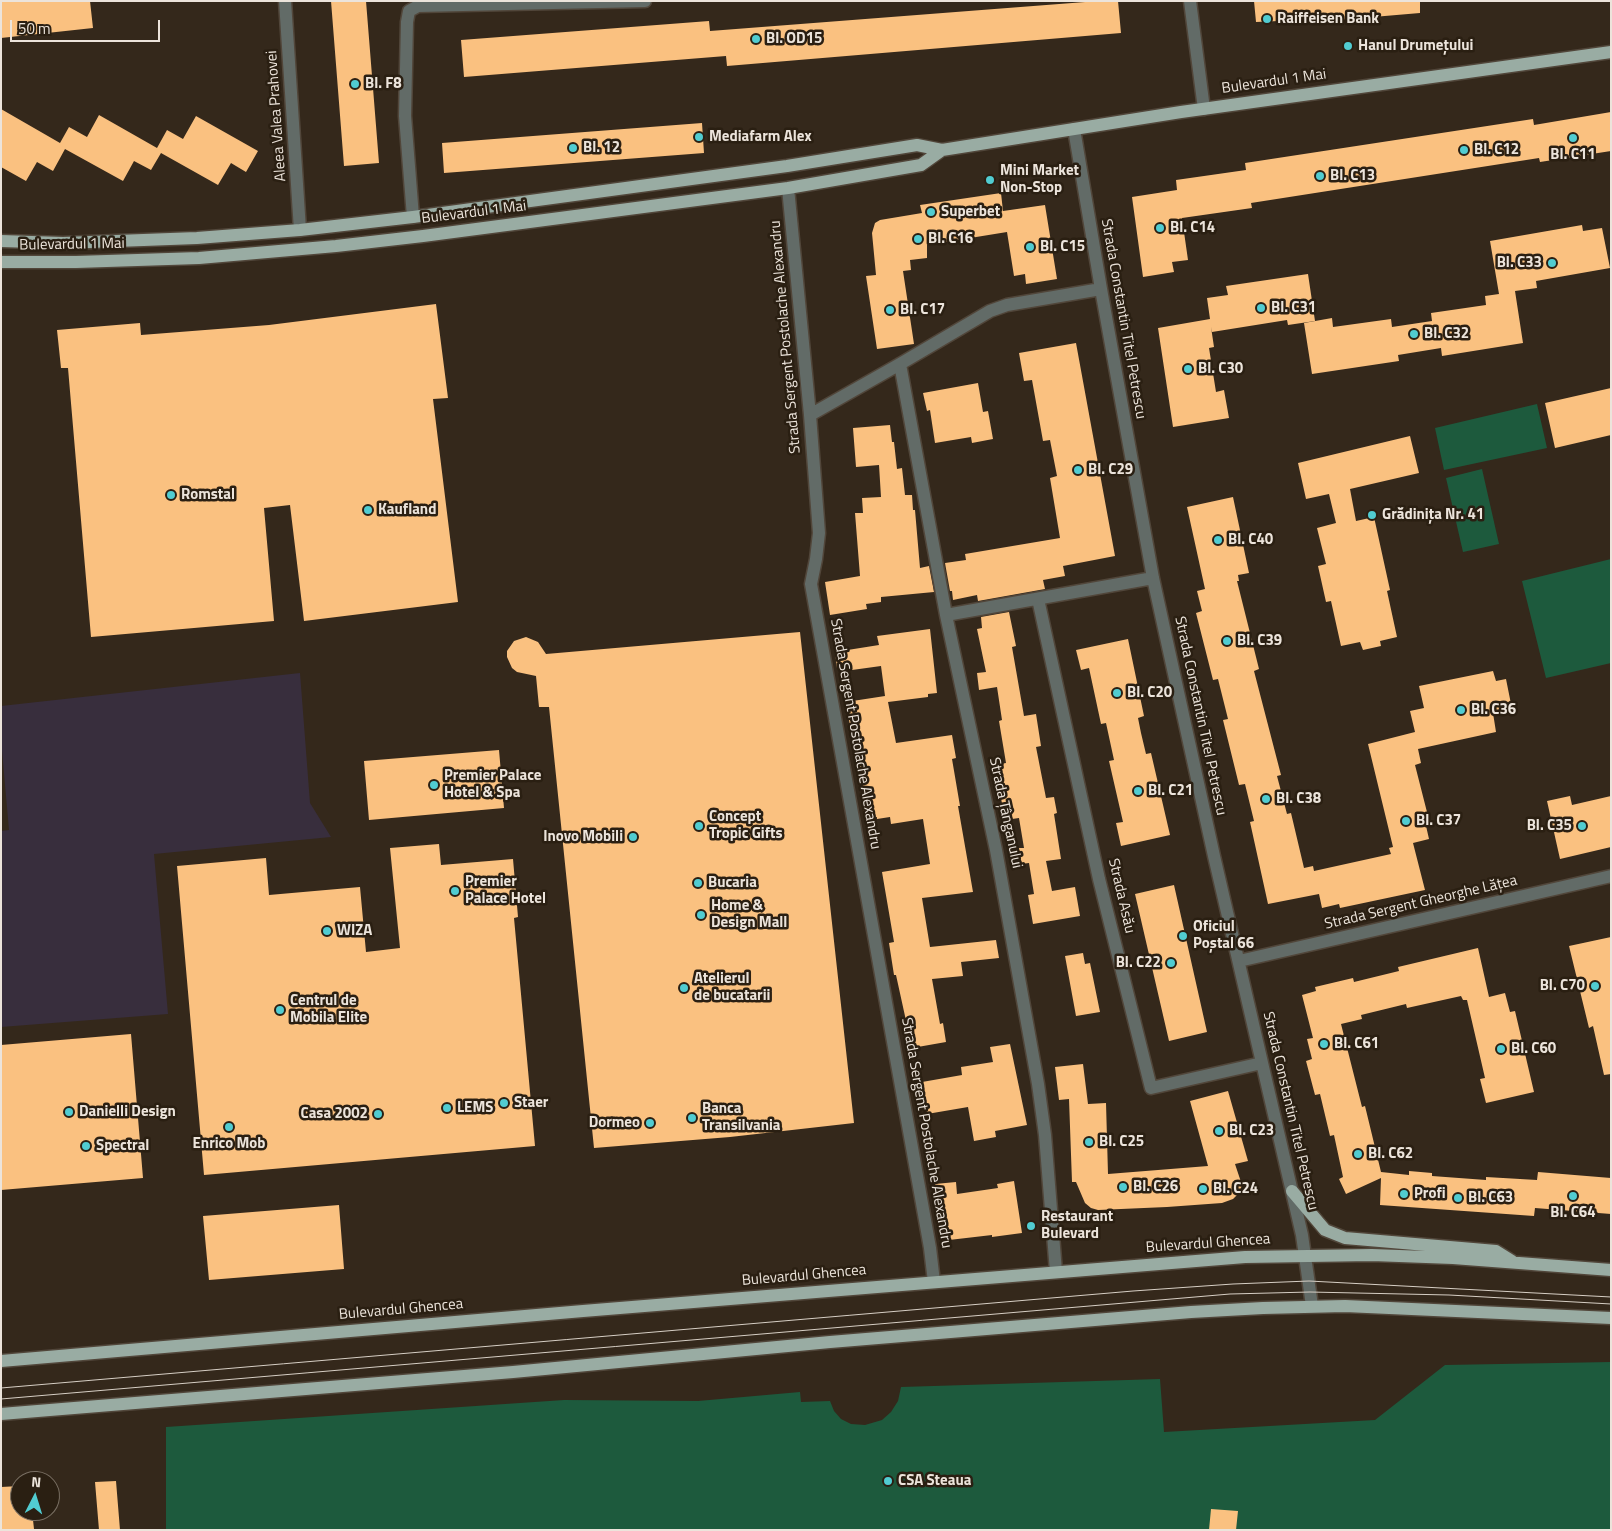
<!DOCTYPE html>
<html>
<head>
<meta charset="utf-8">
<style>
	body { margin:0 }
	#map { position:relative; width:1612px; height:1531px; overflow:hidden; background:#34281b; font-family:"Titillium Web",sans-serif }
	canvas { display:block }
	.frame { position:absolute; inset:0; border:2px solid #ece4db; pointer-events:none }
	.north { position:absolute; left:10px; top:1471px; width:50px; height:50px; box-sizing:border-box; background:#2a1f12; border:1px solid #786e62; border-radius:50%; rotate:5deg; font-size:14px; font-weight:700; line-height:20px; text-align:center; color:#ece4db }
	.north::after { content:''; display:block; margin:auto; width:18px; height:22px; background:#51ccd1; clip-path:polygon(50% 0,100% 100%,50% 72%,0 100%) }
	.scale { position:absolute; left:10px; top:20px; width:150px; height:22px; box-sizing:border-box; border:2px solid #ece4db; border-top:0; padding-left:6px; font-size:15px; line-height:18px; white-space:nowrap; color:#ece4db; -webkit-text-stroke:4px #2a1f12; paint-order:stroke }
</style>
</head>
<body>
<div id="map">
<canvas width="1612" height="1531"></canvas>
<div class="frame"></div>
<div class="north">N</div>
<div class="scale">50 m</div>
</div>
<script>
const ctx = document.querySelector('canvas').getContext('2d');
ctx.lineJoin = 'round';
function fillPath(path, color) { ctx.fillStyle = color; ctx.fill(path, 'evenodd'); }
const shape = rows => new Path2D(rows.map(r => 'M' + r).join(''));
function stroke(path, color, width, dash) { ctx.strokeStyle = color; ctx.lineWidth = width; ctx.lineCap = dash ? 'butt' : 'round'; ctx.setLineDash(dash || []); ctx.stroke(path); }
function label(font, color, halo, rows, align = 'center') {
  ctx.font = font + ' "Titillium Web",sans-serif'; ctx.lineWidth = 5; ctx.setLineDash([]); ctx.textBaseline = 'middle'; ctx.strokeStyle = halo; ctx.fillStyle = color; for (const [text, x, y, turn = 0] of rows) {
    ctx.save(); ctx.translate(x, y); ctx.rotate((+turn || 0) * Math.PI / 180); ctx.textAlign = isNaN(turn) ? turn : align; if (halo) ctx.strokeText(text, 0, 0); ctx.fillText(text, 0, 0); ctx.restore();
  }
}
const industrial = shape([
	[300,673,310,803,331,837,154,854,168,1014,1,1027,1,831,9,830,1,739,1,706]
]);
const green = shape([
	[1537,404,1547,448,1444,470,1435,428],
	[1482,469,1499,544,1463,552,1446,478],
	[1611,559,1611,663,1546,678,1522,581],
	[1611,1362,1611,1530,166,1530,166,1427,564,1400,698,1401,800,1392,801,1402,830,1401,834,1411,841,1419,851,1424,865,1425,882,1420,891,1412,898,1401,901,1387,1160,1379,1164,1432,1375,1420,1445,1365]
]);
const building = shape([
	[1,1,90,1,93,28,1,38],
	[331,1,366,1,379,163,344,166],
	[1098,1,1118,1,1121,33,727,66,726,56,464,77,461,40,709,21,710,31],
	[1254,1,1420,1,1420,13,1279,25,1279,21,1256,22],
	[1,109,60,143,69,127,87,137,99,115,157,148,167,130,183,139,196,116,258,151,246,172,231,163,218,185,161,153,151,170,134,161,123,181,65,149,53,171,37,162,26,181,1,167],
	[1611,112,1611,151,1540,162,1539,158,1251,203,1252,208,1182,218,1188,260,1172,262,1174,272,1143,277,1132,197,1177,190,1176,180,1246,170,1245,163,1533,119,1534,125],
	[702,123,704,153,444,173,442,143],
	[1001,193,1003,211,1045,205,1057,279,1026,284,1025,274,1014,276,1007,232,927,245,927,258,910,260,911,270,903,271,914,344,877,349,866,276,876,275,872,233,875,223,880,220,922,213,920,205],
	[1582,225,1583,231,1602,228,1610,268,1536,281,1537,288,1515,291,1523,343,1442,356,1441,348,1398,355,1399,361,1312,374,1304,323,1332,318,1333,327,1391,319,1392,327,1432,321,1431,313,1486,305,1485,296,1499,294,1490,241],
	[1308,274,1315,321,1288,325,1287,320,1212,332,1211,327,1214,347,1209,348,1216,392,1224,390,1229,418,1173,427,1158,328,1210,319,1207,298,1228,295,1226,286],
	[436,304,448,398,433,399,458,602,304,621,290,505,264,508,274,621,91,637,68,368,61,368,57,330,140,323,141,335,269,325],
	[1076,343,1115,556,1063,566,1065,576,1043,580,1045,589,978,601,977,595,953,600,952,591,950,591,945,563,966,560,965,554,1060,538,1050,478,1057,476,1050,440,1043,441,1032,380,1024,381,1019,353],
	[978,383,983,412,988,411,993,439,972,443,971,437,935,443,930,410,927,411,923,393],
	[1611,388,1611,435,1555,448,1545,403],
	[890,425,892,442,894,442,897,469,902,468,905,495,912,495,913,510,915,510,920,568,929,566,934,592,881,597,881,602,866,604,867,609,830,615,825,582,860,576,855,513,863,513,862,498,881,497,879,465,856,467,853,428],
	[1410,436,1419,473,1350,489,1356,521,1374,517,1390,590,1387,591,1397,637,1380,641,1381,646,1363,650,1360,642,1341,646,1331,601,1326,602,1318,566,1326,564,1317,528,1336,523,1329,494,1306,499,1298,463],
	[1233,497,1249,573,1238,575,1239,581,1237,581,1259,669,1254,671,1281,775,1277,776,1287,814,1291,813,1304,868,1313,866,1314,871,1391,854,1389,848,1393,847,1368,744,1415,732,1410,711,1424,708,1419,686,1493,671,1496,681,1506,679,1512,709,1493,713,1496,732,1418,749,1421,763,1415,765,1428,816,1424,817,1429,839,1413,843,1425,890,1340,908,1339,904,1322,908,1319,894,1268,904,1250,822,1254,821,1245,784,1239,785,1223,720,1228,719,1218,679,1213,680,1196,613,1202,611,1197,591,1205,589,1187,507],
	[1009,612,1016,646,1012,647,1024,716,1036,714,1041,746,1036,747,1046,798,1054,797,1057,813,1054,814,1061,859,1046,861,1052,891,1075,887,1080,916,1033,924,1028,895,1034,894,1029,863,1021,864,1019,848,1024,848,1019,818,1005,820,995,765,1006,763,999,721,1002,720,997,687,979,690,977,673,986,672,977,629,982,628,981,617],
	[930,629,937,693,928,694,928,697,888,702,896,743,952,735,956,758,952,759,960,806,958,806,973,892,922,898,930,947,996,940,999,958,961,962,963,976,932,979,940,1024,943,1023,946,1042,912,1048,896,975,894,975,889,943,894,942,882,872,930,864,923,819,891,824,890,817,877,819,877,817,865,819,862,803,866,802,858,761,856,761,846,702,885,696,881,666,852,670,852,665,837,668,835,652,879,645,877,636],
	[800,632,854,1123,730,1137,594,1148,549,707,539,707,536,676,517,672,512,668,507,657,507,651,514,641,526,637,538,642,546,654],
	[1128,639,1144,716,1138,718,1141,733,1146,754,1151,753,1170,835,1121,846,1116,823,1123,822,1109,761,1114,760,1106,723,1101,724,1089,668,1081,670,1076,650],
	[499,750,504,808,369,820,364,761],
	[1570,796,1572,805,1611,796,1611,847,1560,859,1547,801],
	[439,844,441,865,513,859,518,917,514,918,535,1146,204,1175,177,866,266,858,269,895,360,887,366,952,400,948,390,848],
	[1174,885,1207,1032,1169,1041,1135,894],
	[1611,937,1611,1074,1604,1075,1593,1026,1589,1028,1569,946],
	[1478,948,1489,997,1505,993,1510,1012,1515,1011,1534,1092,1486,1103,1480,1079,1485,1078,1467,1000,1463,1000,1461,996,1407,1008,1406,1004,1361,1015,1362,1019,1341,1024,1362,1107,1365,1106,1381,1172,1409,1175,1409,1171,1432,1173,1432,1176,1486,1180,1486,1177,1537,1180,1538,1172,1611,1178,1611,1214,1535,1208,1534,1216,1380,1205,1381,1178,1346,1194,1339,1179,1343,1177,1334,1135,1330,1136,1320,1094,1315,1095,1306,1061,1312,1059,1307,1039,1313,1038,1302,995,1316,991,1315,987,1353,978,1354,982,1399,971,1398,967],
	[1083,953,1085,964,1090,963,1100,1012,1076,1016,1065,956],
	[131,1034,143,1178,1,1190,1,1045],
	[1010,1044,1027,1125,995,1131,996,1137,974,1141,968,1107,927,1114,922,1082,962,1075,961,1067,993,1062,990,1047],
	[1083,1064,1088,1104,1106,1103,1108,1174,1208,1166,1190,1101,1228,1091,1248,1161,1235,1164,1242,1185,1239,1193,1233,1199,1222,1203,1167,1207,1098,1210,1091,1208,1085,1203,1076,1182,1072,1182,1069,1099,1059,1100,1055,1067],
	[1014,1181,1022,1233,992,1237,992,1235,949,1240,946,1216,939,1218,935,1184,956,1182,957,1194,998,1188,997,1184],
	[339,1205,344,1269,209,1280,203,1216],
	[116,1481,120,1530,99,1530,95,1482],
	[20,1486,20,1511,32,1511,34,1529,1,1530,1,1487],
	[1211,1509,1238,1511,1236,1530,1209,1530]
]);
const minor = shape([
	[285,1,300,230],
	[1190,1,1204,109],
	[1074,129,1101,289,1153,578,1214,856,1302,1235,1312,1306],
	[788,188,810,415,819,533,816,559,811,584,930,1248,934,1282],
	[413,217,405,116,407,22,409,11,418,6,645,1],
	[900,364,946,615,996,850,1038,1084,1045,1135,1056,1272],
	[810,415,900,364,990,311,1007,305,1101,289],
	[1038,599,1099,879,1151,1088,1262,1063],
	[946,615,1153,578],
	[1239,961,1611,876]
]);
const major = shape([
	[1,241,63,243,197,238,300,230,413,217,787,166,917,145,942,150,1181,112,1611,52],
	[1,262,76,262,199,258,336,246,423,236,788,188,921,165,942,150],
	[1292,1191,1325,1230,1345,1238,1496,1251,1512,1261],
	[1,1361,583,1311,1245,1257,1372,1255,1453,1258,1611,1270],
	[1,1414,513,1372,830,1342,1191,1312,1263,1308,1345,1306,1611,1318]
]);
const tram = shape([
	[1,1388,1133,1291,1233,1284,1309,1281,1611,1297],
	[1,1399,1230,1294,1310,1292,1449,1295,1611,1304]
]);
const markers = [
	[1267,19,5,"#51ccd1"],
	[756,39,5,"#51ccd1"],
	[1348,46,5,"#51ccd1"],
	[355,84,5,"#51ccd1"],
	[699,137,5,"#51ccd1"],
	[1573,138,5,"#51ccd1"],
	[573,148,5,"#51ccd1"],
	[1464,150,5,"#51ccd1"],
	[1320,176,5,"#51ccd1"],
	[990,180,5,"#51ccd1"],
	[931,212,5,"#51ccd1"],
	[1160,228,5,"#51ccd1"],
	[918,239,5,"#51ccd1"],
	[1030,247,5,"#51ccd1"],
	[1552,263,5,"#51ccd1"],
	[1261,308,5,"#51ccd1"],
	[890,310,5,"#51ccd1"],
	[1414,334,5,"#51ccd1"],
	[1188,369,5,"#51ccd1"],
	[1078,470,5,"#51ccd1"],
	[171,495,5,"#51ccd1"],
	[368,510,5,"#51ccd1"],
	[1372,515,5,"#51ccd1"],
	[1218,540,5,"#51ccd1"],
	[1227,641,5,"#51ccd1"],
	[1117,693,5,"#51ccd1"],
	[1461,710,5,"#51ccd1"],
	[434,785,5,"#51ccd1"],
	[1138,791,5,"#51ccd1"],
	[1266,799,5,"#51ccd1"],
	[1406,821,5,"#51ccd1"],
	[699,826,5,"#51ccd1"],
	[1582,826,5,"#51ccd1"],
	[633,837,5,"#51ccd1"],
	[698,883,5,"#51ccd1"],
	[455,891,5,"#51ccd1"],
	[701,915,5,"#51ccd1"],
	[327,931,5,"#51ccd1"],
	[1183,936,5,"#51ccd1"],
	[1171,963,5,"#51ccd1"],
	[1595,986,5,"#51ccd1"],
	[684,988,5,"#51ccd1"],
	[280,1010,5,"#51ccd1"],
	[1324,1044,5,"#51ccd1"],
	[1501,1049,5,"#51ccd1"],
	[504,1103,5,"#51ccd1"],
	[447,1108,5,"#51ccd1"],
	[69,1112,5,"#51ccd1"],
	[378,1114,5,"#51ccd1"],
	[692,1118,5,"#51ccd1"],
	[650,1123,5,"#51ccd1"],
	[229,1127,5,"#51ccd1"],
	[1219,1131,5,"#51ccd1"],
	[1089,1142,5,"#51ccd1"],
	[86,1146,5,"#51ccd1"],
	[1358,1154,5,"#51ccd1"],
	[1123,1187,5,"#51ccd1"],
	[1203,1189,5,"#51ccd1"],
	[1404,1194,5,"#51ccd1"],
	[1573,1196,5,"#51ccd1"],
	[1458,1198,5,"#51ccd1"],
	[1031,1226,5,"#51ccd1"],
	[888,1481,5,"#51ccd1"]
];
const poiNames = [
	["Raiffeisen Bank",1277,19],
	["Bl. OD15",766,39],
	["Hanul Drumețului",1358,46],
	["Bl. F8",365,84],
	["Mediafarm Alex",709,137],
	["Bl. 12",583,148],
	["Bl. C12",1474,150],
	["Bl. C11",1573,155,"center"],
	["Mini Market",1000,171],
	["Non-Stop",1000,188],
	["Bl. C13",1330,176],
	["Superbet",941,212],
	["Bl. C14",1170,228],
	["Bl. C16",928,239],
	["Bl. C15",1040,247],
	["Bl. C33",1542,263,"right"],
	["Bl. C31",1271,308],
	["Bl. C17",900,310],
	["Bl. C32",1424,334],
	["Bl. C30",1198,369],
	["Bl. C29",1088,470],
	["Romstal",181,495],
	["Kaufland",378,510],
	["Grădinița Nr. 41",1382,515],
	["Bl. C40",1228,540],
	["Bl. C39",1237,641],
	["Bl. C20",1127,693],
	["Bl. C36",1471,710],
	["Premier Palace",444,776],
	["Hotel & Spa",444,793],
	["Bl. C21",1148,791],
	["Bl. C38",1276,799],
	["Concept",709,817],
	["Tropic Gifts",709,834],
	["Bl. C37",1416,821],
	["Bl. C35",1572,826,"right"],
	["Inovo Mobili",623,837,"right"],
	["Premier",465,882],
	["Palace Hotel",465,899],
	["Bucaria",708,883],
	["Home &",711,906],
	["Design Mall",711,923],
	["Oficiul",1193,927],
	["Poștal 66",1193,944],
	["WIZA",337,931],
	["Bl. C22",1161,963,"right"],
	["Atelierul",694,979],
	["de bucatarii",694,996],
	["Bl. C70",1585,986,"right"],
	["Centrul de",290,1001],
	["Mobila Elite",290,1018],
	["Bl. C61",1334,1044],
	["Bl. C60",1511,1049],
	["Staer",514,1103],
	["LEMS",457,1108],
	["Banca",702,1109],
	["Transilvania",702,1126],
	["Danielli Design",79,1112],
	["Casa 2002",368,1114,"right"],
	["Dormeo",640,1123,"right"],
	["Bl. C23",1229,1131],
	["Bl. C25",1099,1142],
	["Enrico Mob",229,1144,"center"],
	["Spectral",96,1146],
	["Bl. C62",1368,1154],
	["Bl. C26",1133,1187],
	["Bl. C24",1213,1189],
	["Profi",1414,1194],
	["Bl. C63",1468,1198],
	["Bl. C64",1573,1213,"center"],
	["Restaurant",1041,1217],
	["Bulevard",1041,1234],
	["CSA Steaua",898,1481]
];
const streetNames = [
	["Bulevardul 1 Mai",1274,82,-8],
	["Aleea Valea Prahovei",277,116,-94],
	["Bulevardul 1 Mai",474,213,-7],
	["Bulevardul 1 Mai",72,245,-1],
	["Strada Constantin Titel Petrescu",1123,319,80],
	["Strada Sergent Postolache Alexandru",786,337,-95],
	["Strada Constantin Titel Petrescu",1200,716,78],
	["Strada Sergent Postolache Alexandru",855,734,80],
	["Strada Țânganului",1005,813,78],
	["Strada Asău",1121,896,77],
	["Strada Sergent Gheorghe Lățea",1421,903,-13],
	["Strada Constantin Titel Petrescu",1290,1111,77],
	["Strada Sergent Postolache Alexandru",926,1133,80],
	["Bulevardul Ghencea",1208,1244,-4],
	["Bulevardul Ghencea",804,1276,-5],
	["Bulevardul Ghencea",401,1310,-5]
];
fillPath(industrial, '#382e3d');
fillPath(green, '#1d5a3d');
fillPath(building, '#fac180');
stroke(minor, '#51463a', 15);
stroke(major, '#51463a', 15);
stroke(minor, '#626b67', 12);
stroke(major, '#99aca3', 12);
stroke(tram, '#d7cfc5', 1);
for (const [x, y, r, color] of markers) { const dot = new Path2D(); dot.arc(x, y, r, 0, 2 * Math.PI); ctx.fillStyle = color; ctx.fill(dot); stroke(dot, '#2a1f12', 2); }
label('bold 15px', '#ece4db', '#2a1f12', poiNames, 'left');
label('15px', '#ece4db', '#2a1f12', streetNames);
</script>
</body>
</html>
